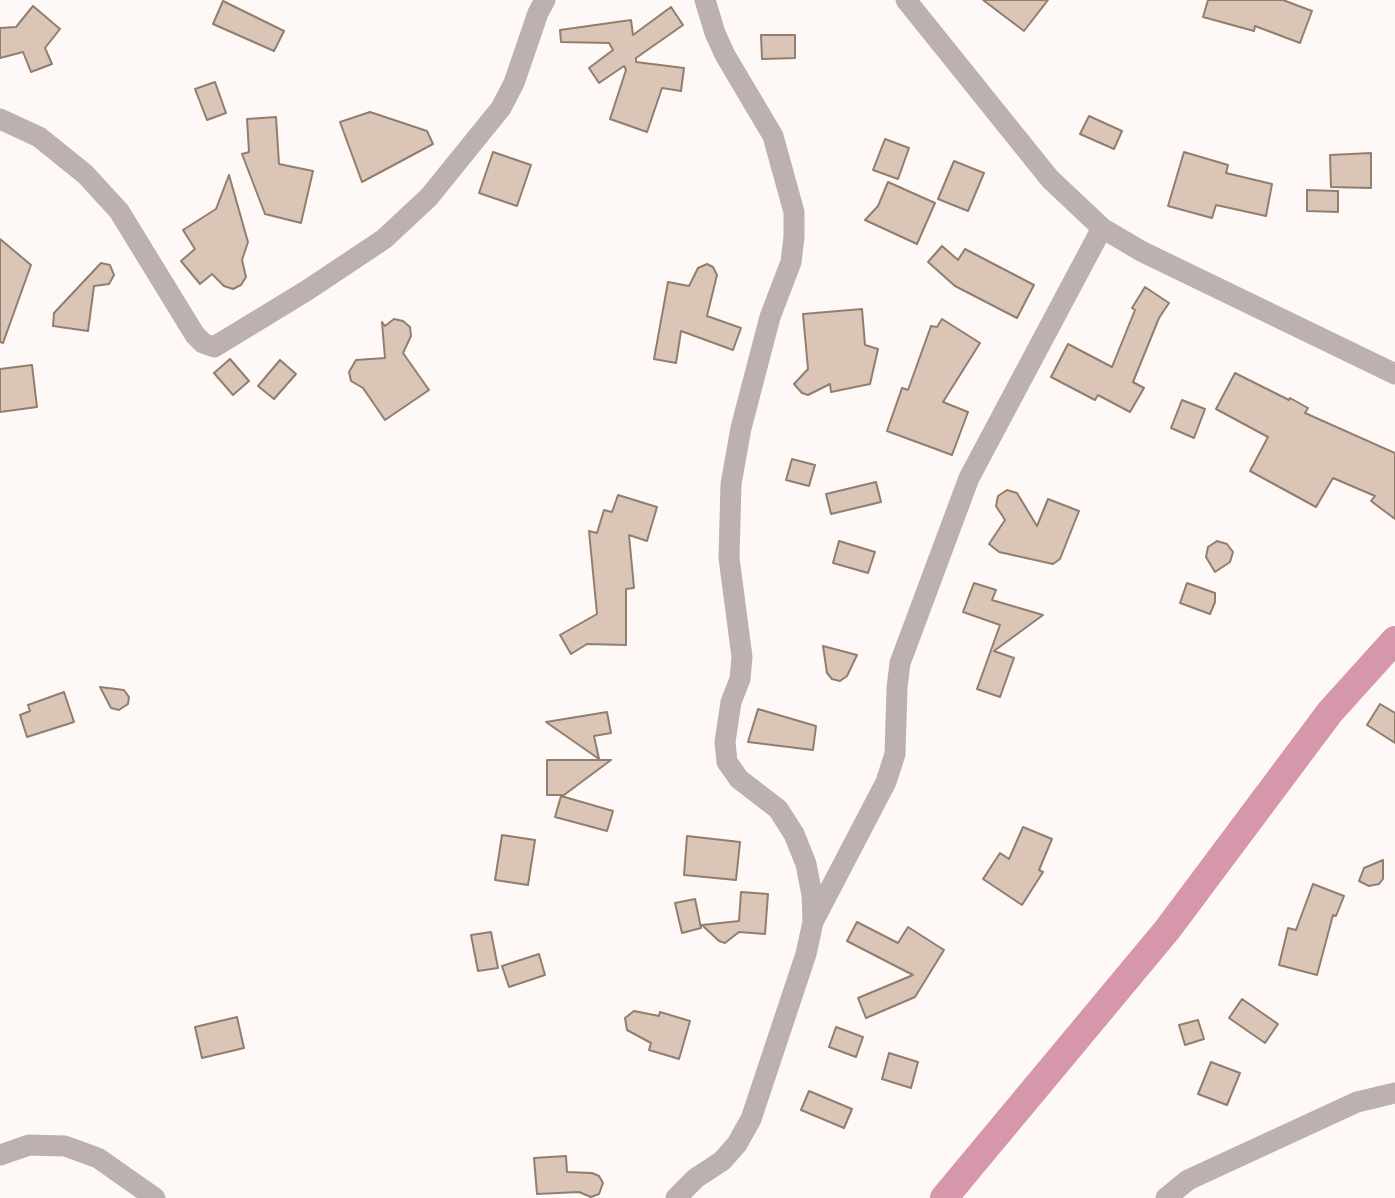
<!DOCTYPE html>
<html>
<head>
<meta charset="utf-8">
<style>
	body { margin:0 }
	canvas { display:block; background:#fef9f7 }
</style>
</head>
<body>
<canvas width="1395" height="1198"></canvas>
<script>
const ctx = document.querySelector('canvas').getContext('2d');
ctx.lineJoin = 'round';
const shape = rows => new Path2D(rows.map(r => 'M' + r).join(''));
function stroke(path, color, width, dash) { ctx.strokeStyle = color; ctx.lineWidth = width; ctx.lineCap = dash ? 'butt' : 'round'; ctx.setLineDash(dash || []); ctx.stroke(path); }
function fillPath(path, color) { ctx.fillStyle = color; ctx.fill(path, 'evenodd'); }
const canal = shape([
	[944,1198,1167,930,1330,712,1395,640]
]);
const building = shape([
	[983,0,1048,0,1024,31,983,0],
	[1208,0,1283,0,1312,11,1300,43,1255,26,1254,31,1203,17,1208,0],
	[223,1,284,31,274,51,213,24,223,1],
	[33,6,60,29,45,48,52,64,31,72,23,52,0,58,0,28,16,27,33,6],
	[671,7,683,25,636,58,636,62,684,68,681,91,662,88,647,132,610,119,626,70,624,66,599,83,589,68,613,50,609,43,561,42,560,30,631,20,633,35,671,7],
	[761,35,795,35,795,58,762,59,761,35],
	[215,82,226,113,207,120,195,89,215,82],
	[370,112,427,131,433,144,362,182,340,122,370,112],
	[1089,116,1122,131,1114,149,1080,134,1089,116],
	[276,117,279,164,313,171,301,223,265,214,242,154,249,152,247,119,276,117],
	[885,139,909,148,898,179,873,170,885,139],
	[493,152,531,165,517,206,479,193,493,152],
	[1184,152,1228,165,1226,173,1272,184,1266,216,1216,205,1212,218,1168,206,1184,152],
	[1371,153,1371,188,1331,187,1330,155,1371,153],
	[954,161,984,173,968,211,938,199,954,161],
	[229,175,248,242,242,260,246,277,241,285,233,289,224,286,212,274,200,284,181,261,195,249,183,230,216,209,229,175],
	[888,182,935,203,917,244,865,220,878,206,888,182],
	[1307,190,1338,191,1338,212,1307,211,1307,190],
	[0,239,31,265,3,343,0,342,0,239],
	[942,246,958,260,965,249,1034,285,1017,318,955,286,928,262,942,246],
	[101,263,110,265,114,275,109,284,94,286,88,331,53,326,54,313,101,263],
	[707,264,713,267,717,275,707,316,741,328,733,350,681,331,676,363,654,359,668,282,689,286,698,268,707,264],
	[1145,287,1169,303,1159,318,1133,382,1144,388,1130,412,1098,395,1095,400,1051,377,1068,344,1112,367,1135,310,1132,308,1145,287],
	[862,309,865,345,878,349,870,384,831,392,830,384,808,395,802,393,794,384,808,369,803,314,862,309],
	[394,319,403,321,410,327,411,336,403,353,429,390,385,420,363,388,351,381,349,372,356,360,385,358,382,322,385,326,394,319],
	[942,319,980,343,943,402,968,412,952,455,887,431,902,388,908,390,931,326,937,327,942,319],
	[230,359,249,381,233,395,214,373,230,359],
	[280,360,296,374,274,399,258,386,280,360],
	[32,365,37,407,0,412,0,369,32,365],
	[1235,373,1289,400,1290,398,1308,408,1305,413,1395,453,1395,519,1371,501,1375,496,1333,478,1316,507,1250,471,1268,437,1216,409,1235,373],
	[1182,400,1205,409,1194,438,1171,428,1182,400],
	[792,459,815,465,809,486,786,480,792,459],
	[876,482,881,502,831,514,826,494,876,482],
	[1007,490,1017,493,1037,526,1048,499,1079,511,1060,559,1053,564,999,552,989,544,1005,520,996,506,998,496,1007,490],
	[618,495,657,507,647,541,629,535,634,588,626,589,626,645,587,644,571,654,560,635,597,614,589,531,597,533,604,510,612,512,618,495],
	[839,541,875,552,868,573,833,563,839,541],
	[1217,541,1227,544,1233,552,1230,562,1215,572,1206,557,1208,547,1217,541],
	[974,583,996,590,992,600,1043,615,994,651,1014,658,1000,697,977,689,1000,625,963,612,974,583],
	[1187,583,1215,593,1215,602,1210,614,1180,603,1187,583],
	[823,646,857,655,847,676,840,681,832,679,827,673,823,646],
	[100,687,124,690,129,697,128,704,119,710,111,708,100,687],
	[64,692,74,722,27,737,20,715,30,711,28,705,64,692],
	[1380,704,1395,713,1395,743,1367,725,1380,704],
	[758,709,816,726,813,750,748,742,758,709],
	[607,712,611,733,594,736,599,759,546,722,607,712],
	[547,760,611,760,564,795,547,795,547,760],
	[561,796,613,811,607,831,555,817,561,796],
	[1023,827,1052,839,1039,870,1043,872,1022,905,983,879,1000,853,1009,859,1023,827],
	[502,835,535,840,528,885,495,880,502,835],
	[687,836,740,842,736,880,684,875,687,836],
	[1383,860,1383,879,1379,884,1369,886,1359,881,1364,868,1383,860],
	[1313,884,1344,896,1336,916,1333,915,1317,975,1279,965,1288,928,1296,930,1313,884],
	[741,892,768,894,765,934,739,932,725,943,719,941,702,925,739,921,741,892],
	[695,899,701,928,682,933,675,903,695,899],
	[857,922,898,943,908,927,944,950,915,997,866,1018,858,998,913,975,847,941,857,922],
	[491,932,498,968,478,971,471,935,491,932],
	[539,954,545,975,509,987,502,966,539,954],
	[1242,999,1278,1024,1265,1043,1229,1018,1242,999],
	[634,1011,659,1016,660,1012,690,1021,679,1059,649,1050,651,1043,627,1030,625,1018,634,1011],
	[237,1017,244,1048,202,1058,195,1027,237,1017],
	[1198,1020,1204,1039,1185,1045,1179,1025,1198,1020],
	[836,1027,863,1037,856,1057,829,1047,836,1027],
	[889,1053,918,1062,911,1088,882,1079,889,1053],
	[1211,1062,1240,1073,1227,1105,1198,1094,1211,1062],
	[809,1091,852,1109,844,1128,801,1110,809,1091],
	[566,1156,567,1172,592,1173,599,1176,603,1183,599,1194,591,1197,579,1192,537,1194,534,1158,566,1156]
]);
const minor = shape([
	[906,0,1050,179,1102,228,1141,251,1395,374],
	[0,119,39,137,85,174,119,211,195,335,203,343,214,347,306,291,384,239,429,197,501,108,514,83,538,13,545,0],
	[814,920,886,782,895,754,897,688,900,663,969,478,1102,228],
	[0,1155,29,1145,65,1146,98,1158,155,1198],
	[676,1198,696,1178,722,1161,737,1144,751,1119,806,954,813,922,812,895,806,864,794,834,778,809,739,779,727,762,725,742,731,702,740,679,742,657,729,558,731,484,741,428,758,363,770,317,791,262,794,237,794,212,773,136,725,55,715,33,705,0],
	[1166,1198,1188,1180,1357,1102,1395,1093]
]);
stroke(canal, '#d697ab', 28);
fillPath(building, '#dac5b6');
stroke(building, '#917e6f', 2);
stroke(minor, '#bcb0b0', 21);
</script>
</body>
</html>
